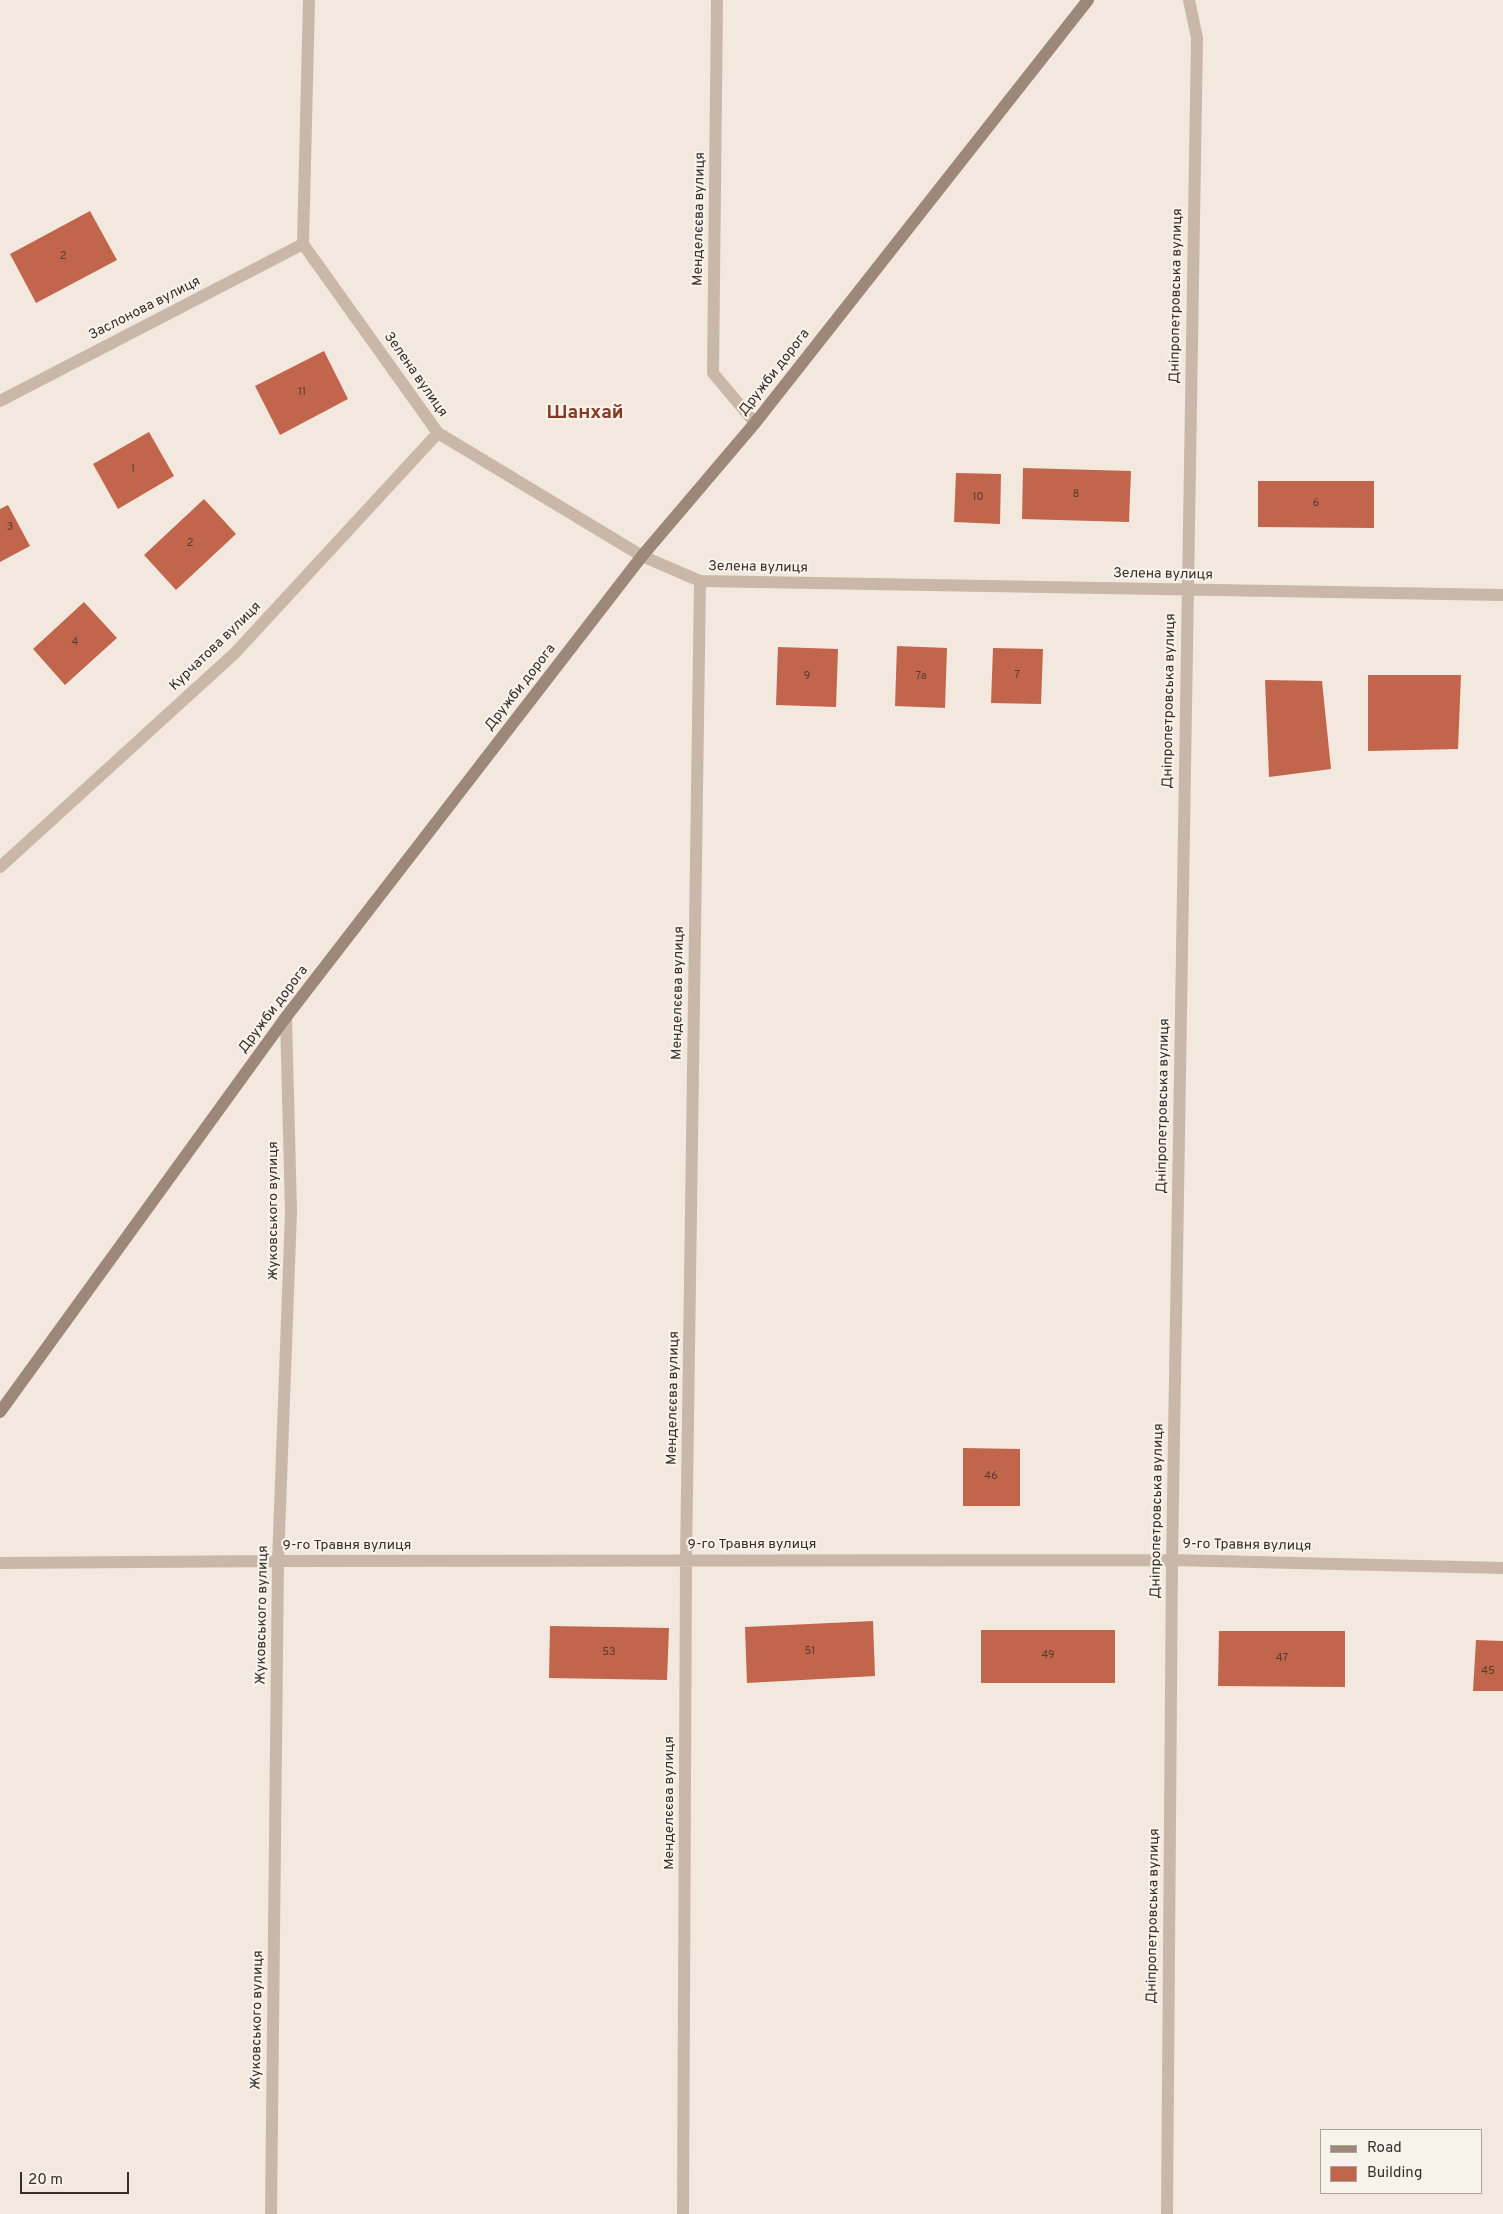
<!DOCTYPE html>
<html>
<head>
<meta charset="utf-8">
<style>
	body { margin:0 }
	#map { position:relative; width:1503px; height:2214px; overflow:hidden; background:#f2e8de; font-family:Overpass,sans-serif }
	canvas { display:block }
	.legend { position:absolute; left:1320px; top:2129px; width:162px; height:65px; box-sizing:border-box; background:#f9f2ea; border:1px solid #aba39d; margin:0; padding:6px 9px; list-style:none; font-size:15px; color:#372d29 }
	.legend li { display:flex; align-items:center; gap:10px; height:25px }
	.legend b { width:25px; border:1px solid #aba39d }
	.scale { position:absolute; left:20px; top:2172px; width:109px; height:22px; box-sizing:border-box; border:2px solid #372d29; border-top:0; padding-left:6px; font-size:15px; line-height:18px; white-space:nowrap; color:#372d29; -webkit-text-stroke:4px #f9f2ea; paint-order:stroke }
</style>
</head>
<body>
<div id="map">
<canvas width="1503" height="2214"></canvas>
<ul class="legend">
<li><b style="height:6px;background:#9d877b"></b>Road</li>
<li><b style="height:14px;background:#c1664c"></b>Building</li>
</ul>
<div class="scale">20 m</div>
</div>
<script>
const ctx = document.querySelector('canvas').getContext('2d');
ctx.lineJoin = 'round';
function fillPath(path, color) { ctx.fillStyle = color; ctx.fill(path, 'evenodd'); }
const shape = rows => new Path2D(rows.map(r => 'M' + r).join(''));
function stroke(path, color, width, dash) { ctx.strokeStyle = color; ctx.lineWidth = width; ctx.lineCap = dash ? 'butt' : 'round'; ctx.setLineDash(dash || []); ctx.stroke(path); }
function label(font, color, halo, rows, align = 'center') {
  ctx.font = font + ' Overpass,sans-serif'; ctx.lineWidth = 4.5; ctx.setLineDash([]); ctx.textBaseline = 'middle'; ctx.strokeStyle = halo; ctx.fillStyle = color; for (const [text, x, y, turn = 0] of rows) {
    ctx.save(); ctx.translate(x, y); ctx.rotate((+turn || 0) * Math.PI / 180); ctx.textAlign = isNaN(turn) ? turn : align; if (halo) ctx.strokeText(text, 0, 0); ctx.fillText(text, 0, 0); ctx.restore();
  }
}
const building = shape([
	[90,211,117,260,36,303,10,254],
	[324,351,348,399,280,435,255,386],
	[149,432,174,476,118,509,93,464],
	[1023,468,1131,471,1129,522,1022,519],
	[956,473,1001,474,1000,524,954,522],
	[1258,481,1374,481,1374,528,1258,527],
	[204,499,236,534,176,590,144,555],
	[8,505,30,546,0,562,0,509],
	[84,602,117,638,65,685,33,649],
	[897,646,947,648,945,708,895,706],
	[778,647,838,649,836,707,776,705],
	[993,648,1043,649,1041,704,991,703],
	[1368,675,1461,675,1458,749,1368,751],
	[1265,680,1322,681,1331,769,1269,777],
	[963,1448,1020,1449,1020,1506,963,1506],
	[873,1621,875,1676,747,1683,745,1627],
	[550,1626,669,1628,667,1680,549,1678],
	[981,1630,1115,1630,1115,1683,981,1683],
	[1219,1631,1345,1631,1345,1687,1218,1686],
	[1476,1640,1503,1641,1503,1691,1473,1691]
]);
const street = shape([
	[309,0,303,244,438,433,642,556,700,581,1503,595],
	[717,0,713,373,755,423],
	[0,401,303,244],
	[0,867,235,653,438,433],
	[0,1563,278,1561,1172,1560,1503,1568],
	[271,2214,278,1561,291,1212,286,1017],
	[683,2214,686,1560,700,581],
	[1167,2214,1172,1560,1197,38,1189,0]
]);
const secondary = shape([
	[0,1412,286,1017,642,556,755,423,1088,0]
]);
const numberNames = [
	["2",63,257],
	["11",302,393],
	["1",133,470],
	["8",1076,495],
	["10",978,498],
	["6",1316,504],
	["3",10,528],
	["2",190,544],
	["4",75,643],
	["7",1017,676],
	["9",807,677],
	["7а",921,677],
	["46",991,1477],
	["51",810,1652],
	["53",609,1653],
	["49",1048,1656],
	["47",1282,1659],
	["45",1488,1672]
];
const streetNames = [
	["Менделєєва вулиця",700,219,-89],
	["Дніпропетровська вулиця",1177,296,-89],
	["Заслонова вулиця",145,309,-27],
	["Дружби дорога",775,373,-52],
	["Зелена вулиця",415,375,55],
	["Зелена вулиця",758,568,1],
	["Зелена вулиця",1163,575,1],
	["Курчатова вулиця",216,647,-44],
	["Дружби дорога",521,688,-52],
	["Дніпропетровська вулиця",1170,701,-89],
	["Менделєєва вулиця",679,993,-89],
	["Дружби дорога",274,1010,-53],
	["Дніпропетровська вулиця",1164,1106,-89],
	["Жуковського вулиця",274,1211,-90],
	["Менделєєва вулиця",674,1398,-89],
	["Дніпропетровська вулиця",1158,1511,-89],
	["9-го Травня вулиця",752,1545],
	["9-го Травня вулиця",347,1546],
	["9-го Травня вулиця",1247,1546,1],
	["Жуковського вулиця",263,1615,-89],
	["Менделєєва вулиця",670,1803,-90],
	["Дніпропетровська вулиця",1154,1916,-89],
	["Жуковського вулиця",258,2020,-89]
];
const districtNames = [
	["Шанхай",585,414]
];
fillPath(building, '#c1664c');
stroke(street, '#c9b8aa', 12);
stroke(secondary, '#9d877b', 12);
label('11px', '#5a3b32', null, numberNames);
label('14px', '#372d29', '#f9f2ea', streetNames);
label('bold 19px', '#833a25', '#f9f2ea', districtNames);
</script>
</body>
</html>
